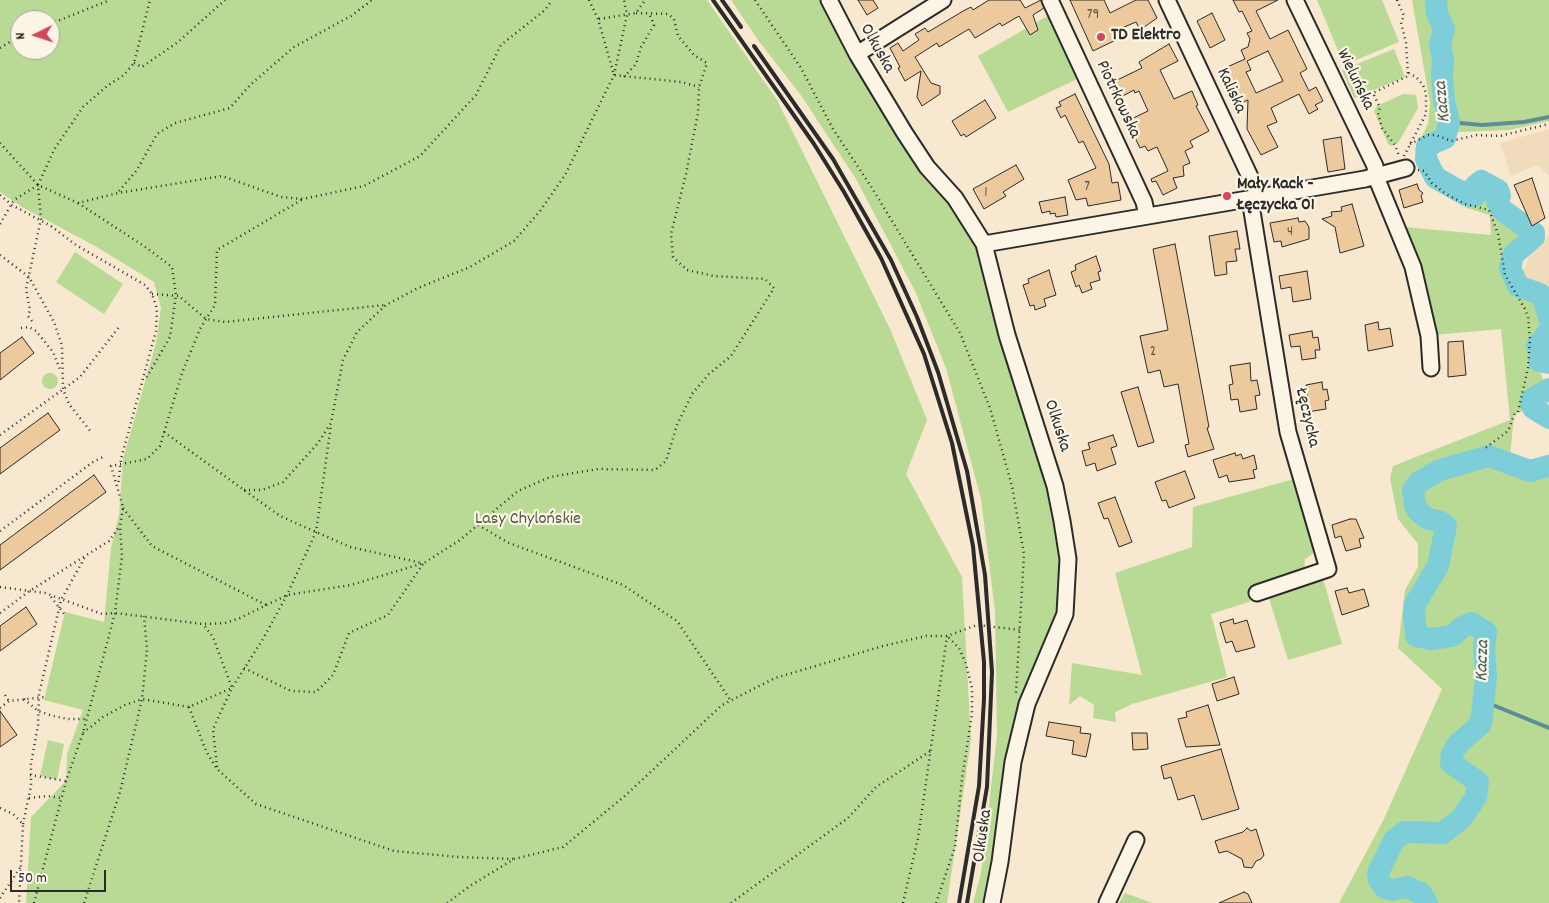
<!DOCTYPE html>
<html>
<head>
<meta charset="utf-8">
<style>
	body { margin:0 }
	#map { position:relative; width:1549px; height:903px; overflow:hidden; background:#f7e8cf; font-family:Dekko,sans-serif }
	canvas { display:block }
	.north { position:absolute; left:10px; top:10px; width:50px; height:50px; box-sizing:border-box; background:#fcf5e5; border:1px solid #a8a49b; border-radius:50%; rotate:266deg; font-size:14px; font-weight:700; line-height:20px; text-align:center; color:#2b2b2b }
	.north::after { content:''; display:block; margin:auto; width:18px; height:22px; background:#d1495b; clip-path:polygon(50% 0,100% 100%,50% 72%,0 100%) }
	.scale { position:absolute; left:10px; top:870px; width:96px; height:22px; box-sizing:border-box; border:2px solid #2b2b2b; border-top:0; padding-left:6px; font-size:15px; line-height:18px; white-space:nowrap; color:#2b2b2b; -webkit-text-stroke:4px #fcf5e5; paint-order:stroke }
</style>
</head>
<body>
<div id="map">
<canvas width="1549" height="903"></canvas>
<div class="north">N</div>
<div class="scale">50 m</div>
</div>
<script>
const ctx = document.querySelector('canvas').getContext('2d');
ctx.lineJoin = 'round';
function fillPath(path, color) { ctx.fillStyle = color; ctx.fill(path, 'evenodd'); }
const shape = rows => new Path2D(rows.map(r => 'M' + r).join(''));
function stroke(path, color, width, dash) { ctx.strokeStyle = color; ctx.lineWidth = width; ctx.lineCap = dash ? 'butt' : 'round'; ctx.setLineDash(dash || []); ctx.stroke(path); }
function label(font, color, halo, rows, align = 'center') {
  ctx.font = font + ' Dekko,sans-serif'; ctx.lineWidth = 4.5; ctx.setLineDash([]); ctx.textBaseline = 'middle'; ctx.strokeStyle = halo; ctx.fillStyle = color; for (const [text, x, y, turn = 0] of rows) {
    ctx.save(); ctx.translate(x, y); ctx.rotate((+turn || 0) * Math.PI / 180); ctx.textAlign = isNaN(turn) ? turn : align; if (halo) ctx.strokeText(text, 0, 0); ctx.fillText(text, 0, 0); ctx.restore();
  }
}
const built = shape([
	[1549,129,1549,176,1537,165,1511,176,1500,143],
	[1549,236,1549,289,1521,276,1531,253,1541,241]
]);
const green = shape([
	[0,0,707,0,777,100,891,331,927,420,906,474,962,577,971,740,947,903,26,903,31,817,66,781,67,754,83,710,44,700,65,612,104,622,111,548,119,515,123,459,156,343,161,308,154,282,95,246,22,207,0,192],
	[20,20,50,20,50,50,20,50],
	[731,0,823,0,861,76,905,142,948,199,981,254,1063,541,1058,612,1024,693,989,903,973,903,981,873,997,736,995,611,981,499,946,368,915,291,856,179,800,94,758,40],
	[1317,0,1382,0,1399,42,1344,65],
	[1412,0,1549,0,1549,121,1509,130,1456,132,1450,140,1439,145,1436,151,1436,162,1438,172,1450,175,1461,181,1471,179,1475,174,1489,177,1502,188,1507,204,1538,233,1537,239,1525,246,1512,260,1512,279,1520,291,1538,298,1544,330,1536,335,1535,357,1545,385,1532,393,1528,409,1514,414,1509,468,1538,475,1549,472,1549,903,1339,903,1383,821,1442,689,1398,648,1405,590,1418,567,1418,544,1398,519,1390,478,1393,466,1510,420,1501,329,1433,335,1425,283,1416,252,1404,227,1491,235,1490,215,1467,208,1429,187,1421,172,1415,150,1428,124,1430,103],
	[1049,15,1079,78,1008,112,978,56],
	[1394,49,1405,77,1354,98,1342,70],
	[1403,94,1416,95,1418,108,1398,143,1391,146,1388,144,1374,111,1377,106],
	[75,252,123,284,104,314,56,282],
	'42 381a8 8 0 1 1 16 0a8 8 0 1 1-16 0Z',
	[1294,479,1315,552,1305,559,1304,572,1255,600,1211,614,1227,677,1132,704,1115,712,1116,722,1093,718,1094,705,1080,696,1069,705,1072,663,1142,675,1115,573,1192,547,1193,507],
	[1323,579,1342,644,1288,660,1268,595],
	[48,740,64,744,57,780,40,776],
	[1021,749,1008,864,1001,903,996,903],
	[1125,893,1152,903,1119,903]
]);
const stream = shape([
	[1449,122,1482,125,1524,122,1549,117],
	[1483,701,1549,728]
]);
const river = shape([
	[1436,0,1437,13,1444,29,1440,44,1443,59,1442,76,1444,100,1449,122,1445,138,1427,146,1426,159,1435,177,1468,196,1476,195,1476,185,1481,181,1498,190,1500,196,1497,202,1501,209,1534,233,1534,237,1513,255,1510,268,1518,286,1540,294,1543,297,1549,318],
	[1549,331,1537,346,1541,349,1539,361,1549,363],
	[1549,389,1532,399,1531,403,1533,408,1549,418],
	[1427,903,1421,893,1407,887,1392,890,1385,888,1379,880,1378,873,1394,840,1404,832,1443,833,1461,819,1476,797,1478,782,1451,763,1452,754,1458,744,1481,724,1486,677,1484,647,1486,632,1471,623,1464,626,1452,636,1431,639,1416,636,1414,615,1415,604,1438,566,1446,526,1439,521,1428,519,1418,511,1415,506,1413,490,1419,482,1440,470,1489,456,1530,471,1549,466]
]);
const building = shape([
	[858,0,873,0,878,8,867,15,858,0],
	[989,0,1020,0,1025,8,1041,0,1044,8,1033,15,1038,30,1030,35,1019,16,1002,26,1000,23,975,38,969,29,939,47,937,43,915,57,931,83,940,86,940,94,922,106,917,97,921,71,905,81,898,68,900,67,890,48,898,43,903,51,919,40,915,34,925,28,928,32,965,10,971,7,973,10,989,0],
	[1070,0,1104,0,1110,13,1136,0,1148,0,1157,18,1140,30,1136,22,1115,31,1118,39,1093,51,1070,0],
	[1233,0,1278,0,1256,11,1270,39,1288,30,1307,69,1300,73,1309,91,1316,87,1323,101,1315,105,1318,109,1309,114,1299,94,1271,108,1277,122,1267,126,1278,147,1261,155,1247,129,1248,100,1237,105,1222,73,1226,71,1225,68,1245,59,1241,50,1248,47,1250,39,1247,33,1252,31,1242,11,1239,12,1233,0],
	[1268,51,1283,81,1256,93,1246,72,1251,70,1247,61,1268,51],
	[1212,13,1225,40,1210,48,1197,21,1212,13],
	[1169,44,1178,61,1160,70,1174,99,1192,91,1198,105,1196,106,1209,131,1190,141,1193,147,1185,151,1190,163,1183,166,1184,176,1173,178,1177,188,1163,195,1156,181,1152,182,1151,179,1168,171,1157,147,1148,151,1145,146,1140,148,1127,121,1148,111,1139,91,1135,93,1134,90,1119,98,1109,84,1142,68,1139,62,1169,44],
	[1075,94,1109,164,1112,183,1118,182,1121,200,1088,206,1086,198,1076,200,1068,180,1096,168,1083,141,1079,143,1065,115,1061,118,1056,108,1061,106,1059,102,1075,94],
	[985,100,996,118,966,137,964,134,961,136,952,121,985,100],
	[1341,137,1345,169,1328,172,1323,140,1341,137],
	[1016,165,1024,179,1003,192,1006,196,984,209,973,189,1016,165],
	[1532,178,1545,218,1532,226,1514,185,1532,178],
	[1417,184,1419,190,1423,193,1421,196,1423,202,1404,208,1399,190,1417,184],
	[1065,197,1068,215,1056,217,1055,213,1050,214,1050,211,1042,213,1039,202,1065,197],
	[1352,204,1364,246,1340,253,1335,227,1322,219,1332,216,1331,212,1342,211,1341,207,1352,204],
	[1298,218,1299,222,1305,221,1309,227,1309,239,1282,247,1281,241,1274,242,1270,223,1298,218],
	[1237,231,1240,249,1235,249,1237,261,1226,262,1227,274,1215,276,1209,236,1237,231],
	[1175,244,1209,427,1207,428,1214,449,1188,457,1185,445,1189,444,1178,384,1164,387,1160,370,1148,373,1140,336,1168,330,1153,249,1175,244],
	[1096,256,1101,271,1098,272,1100,280,1090,283,1092,289,1082,293,1079,285,1076,287,1071,272,1076,270,1075,265,1096,256],
	[1049,270,1056,295,1044,299,1046,306,1035,310,1034,305,1030,306,1023,285,1029,283,1028,279,1049,270],
	[1307,271,1311,299,1293,302,1291,287,1281,289,1279,276,1307,271],
	[1378,322,1379,330,1390,328,1393,346,1368,351,1365,325,1378,322],
	[1312,331,1313,338,1318,337,1320,350,1315,350,1316,358,1302,360,1300,346,1291,347,1289,335,1312,331],
	[22,337,34,353,0,380,0,353,22,337],
	[1463,341,1466,375,1448,377,1448,342,1463,341],
	[1250,363,1251,381,1257,380,1260,395,1255,396,1257,409,1240,412,1238,399,1231,400,1229,385,1233,384,1230,366,1250,363],
	[1322,382,1323,390,1327,389,1329,400,1325,401,1326,409,1301,413,1299,400,1308,399,1306,385,1322,382],
	[1138,387,1154,442,1138,447,1121,392,1138,387],
	[48,413,60,430,0,474,0,448,48,413],
	[1113,435,1117,446,1111,448,1116,464,1097,471,1095,463,1086,466,1082,451,1090,449,1088,443,1113,435],
	[1235,453,1236,456,1241,454,1243,459,1254,455,1257,469,1253,470,1255,478,1229,482,1227,475,1219,478,1213,460,1235,453],
	[1185,471,1195,498,1169,508,1166,500,1162,501,1155,482,1185,471],
	[94,475,106,492,0,570,0,545,94,475],
	[1115,497,1132,542,1119,547,1108,518,1104,519,1098,503,1115,497],
	[1350,519,1356,519,1364,538,1359,539,1361,547,1346,551,1341,536,1335,538,1332,525,1350,519],
	[1347,588,1349,593,1364,589,1369,606,1342,615,1335,591,1347,588],
	[26,607,37,624,0,651,0,626,26,607],
	[1233,619,1234,624,1247,620,1255,647,1236,652,1232,641,1226,643,1220,623,1233,619],
	[1234,677,1239,694,1217,701,1212,684,1234,677],
	[1208,705,1220,745,1186,747,1178,719,1187,717,1186,712,1208,705],
	[0,711,17,735,0,747,0,711],
	[1049,722,1081,727,1080,733,1091,734,1086,757,1072,754,1074,741,1046,736,1049,722],
	[1132,733,1147,733,1148,749,1133,750,1132,733],
	[1221,749,1239,809,1202,820,1194,795,1178,800,1171,777,1164,779,1161,766,1221,749],
	[1247,828,1251,831,1256,829,1264,855,1261,859,1256,861,1252,868,1244,867,1242,859,1227,851,1219,853,1215,841,1243,832,1247,828],
	[1244,892,1248,894,1252,903,1219,903,1244,892]
]);
const path = shape([
	[589,0,598,19,614,75,681,82,699,87],
	[755,0,801,68,833,129,872,188,960,333,990,408,1012,486,1024,554,1016,693],
	[1397,0,1404,16,1401,22,1406,43,1408,76,1373,93,1380,108,1378,113,1382,128,1395,145,1399,156],
	[599,19,636,13,645,0],
	[50,24,110,0],
	[0,48,20,36],
	[134,63,142,67,178,42,225,0],
	[624,77,636,64,641,47,654,25,649,13],
	[1358,98,1373,93],
	[0,143,38,185,78,203,118,193,222,176,281,197,303,199,364,186,420,156,476,95,501,45,545,10,552,0],
	[1410,144,1428,135,1436,135,1451,141,1477,135,1500,136,1549,124],
	[1404,156,1426,114,1426,93,1423,85,1416,77,1409,73],
	[1418,170,1424,171,1432,183,1446,194,1465,204,1489,210,1498,234,1505,275,1525,309,1528,317,1530,339,1528,368,1518,412,1515,413,1508,431,1484,449],
	[119,191,137,170,157,134,175,123,230,108,250,85,294,47,351,16,372,0],
	[0,195,12,205,51,226,76,245,145,285,152,294,157,309,156,331,121,459,118,486],
	[78,203,144,246,172,267,176,295,170,337,145,380],
	[0,224,14,200,38,185],
	[0,255,29,277,54,322,62,346,63,389,69,404,91,432],
	[152,294,179,296,206,319,225,322,385,305],
	[32,321,28,316,30,310,26,289,41,219,38,185,55,148,83,107,107,86,124,75,134,63,150,0],
	[21,328,29,327,36,331,53,352,61,372],
	[164,432,280,516,350,547,422,563],
	[0,435,80,377,119,327],
	[244,490,262,490,283,482,318,443,331,423,343,360,357,332,386,305,418,288,470,267,514,241,540,211,565,175,614,75,627,15,624,0],
	[123,508,152,546,266,605],
	[478,525,509,543,623,585,677,621,731,701],
	[0,531,93,462,105,456],
	[0,587,45,593,102,614,115,613,203,624,225,623,240,618,287,595,351,585,424,563,460,540,518,491,550,477,598,469,655,470,666,461,677,425,692,394,709,374,731,356,774,288,765,279,714,276,687,270,673,257,671,234,686,174,698,113,699,87,707,63,694,55,678,36,674,19,668,14,636,13],
	[51,597,65,615],
	[0,613,28,592,109,541,119,527],
	[244,668,291,691,316,692,333,675,349,633,388,615,423,564],
	[5,695,9,701],
	[24,699,38,711,53,716,68,719,87,719],
	[189,707,206,751,217,769,256,804,394,851,459,857,513,859],
	[0,708,9,701,45,697],
	[83,733,103,717,125,705,142,699,189,707,232,688,213,637,203,624],
	[217,767,213,729,232,688,263,639,287,595,316,532,331,425],
	[30,775,66,781],
	[29,798,48,796,61,798],
	[0,808,13,814,23,824,19,903],
	[23,824,31,786,31,764,38,725,39,694,61,600,85,557],
	[0,898,20,868],
	[34,903,66,781,83,733,115,613,122,556,120,526,123,507,111,466,147,459,160,446,182,373,200,329,215,305,217,250,303,199],
	[84,903,120,792,142,699,147,650,144,616],
	[447,903,470,886,514,859,563,847,626,795,722,705,775,678,883,646,926,636,947,636,977,625,1021,630],
	[731,903,848,818,876,787,932,750],
	[903,903,918,838,947,636],
	[936,903,955,847,962,779,972,714,972,688,966,664,959,648,947,636]
]);
const minor = shape([
	[829,0,857,54,904,132,927,167,955,198,984,244,1007,335,1055,486,1062,521,1068,559,1065,614,1027,704,1013,762,1000,862,992,903],
	[1050,0,1144,202,1147,216],
	[1167,0,1260,198],
	[1295,0,1375,166,1376,177,1413,267,1429,336,1431,368],
	[857,54,943,0],
	[1250,199,1288,432,1328,569,1257,593],
	[984,244,1365,179,1406,168],
	[1107,903,1136,840]
]);
const rail = shape([
	[713,0,814,144,844,192,881,258,924,354,952,443,973,546,984,662,984,699,979,786,959,903],
	[722,0,741,27],
	[754,46,833,159,891,260,917,317,938,372,967,471,985,575,992,672,987,787,967,903]
]);
const markers = [
	[1101,37,5,"#d1495b"],
	[1227,196,5,"#d1495b"]
];
const numberNames = [
	["79",1093,16],
	["7",1087,188],
	["1",986,194],
	["4",1290,233],
	["2",1153,353]
];
const poiNames = [
	["TD Elektro",1111,37],
	["Mały Kack -",1237,186],
	["Łęczycka 01",1237,207]
];
const streetNames = [
	["Olkuska",876,49,61],
	["Wieluńska",1354,80,64],
	["Kaliska",1230,91,65],
	["Piotrkowska",1117,100,65],
	["Łęczycka",1306,418,77],
	["Olkuska",1056,426,72],
	["Olkuska",984,836,-82]
];
const parkNames = [
	["Lasy Chylońskie",528,521]
];
const waterNames = [
	["Kacza",1444,102,-95],
	["Kacza",1484,661,-88]
];
fillPath(built, '#f0dbbd');
fillPath(green, '#b9da94');
stroke(stream, '#5d8d94', 4);
stroke(river, '#7eceda', 22);
fillPath(building, '#ecca9d');
stroke(building, '#2b2b2b', 1);
stroke(minor, '#2b2b2b', 19);
stroke(path, '#2b2b2b', 2.5, [1, 4]);
stroke(minor, '#fcf5e5', 15);
stroke(rail, '#2b2b2b', 4);
for (const [x, y, r, color] of markers) { const dot = new Path2D(); dot.arc(x, y, r, 0, 2 * Math.PI); ctx.fillStyle = color; ctx.fill(dot); stroke(dot, '#fcf5e5', 2); }
label('15px', '#5b5348', null, numberNames);
label('bold 18px', '#2b2b2b', '#fcf5e5', poiNames, 'left');
label('18px', '#2b2b2b', '#fcf5e5', streetNames);
label('18px', '#4e5745', '#fcf5e5', parkNames);
label('italic 19px', '#445c60', '#fcf5e5', waterNames);
</script>
</body>
</html>
